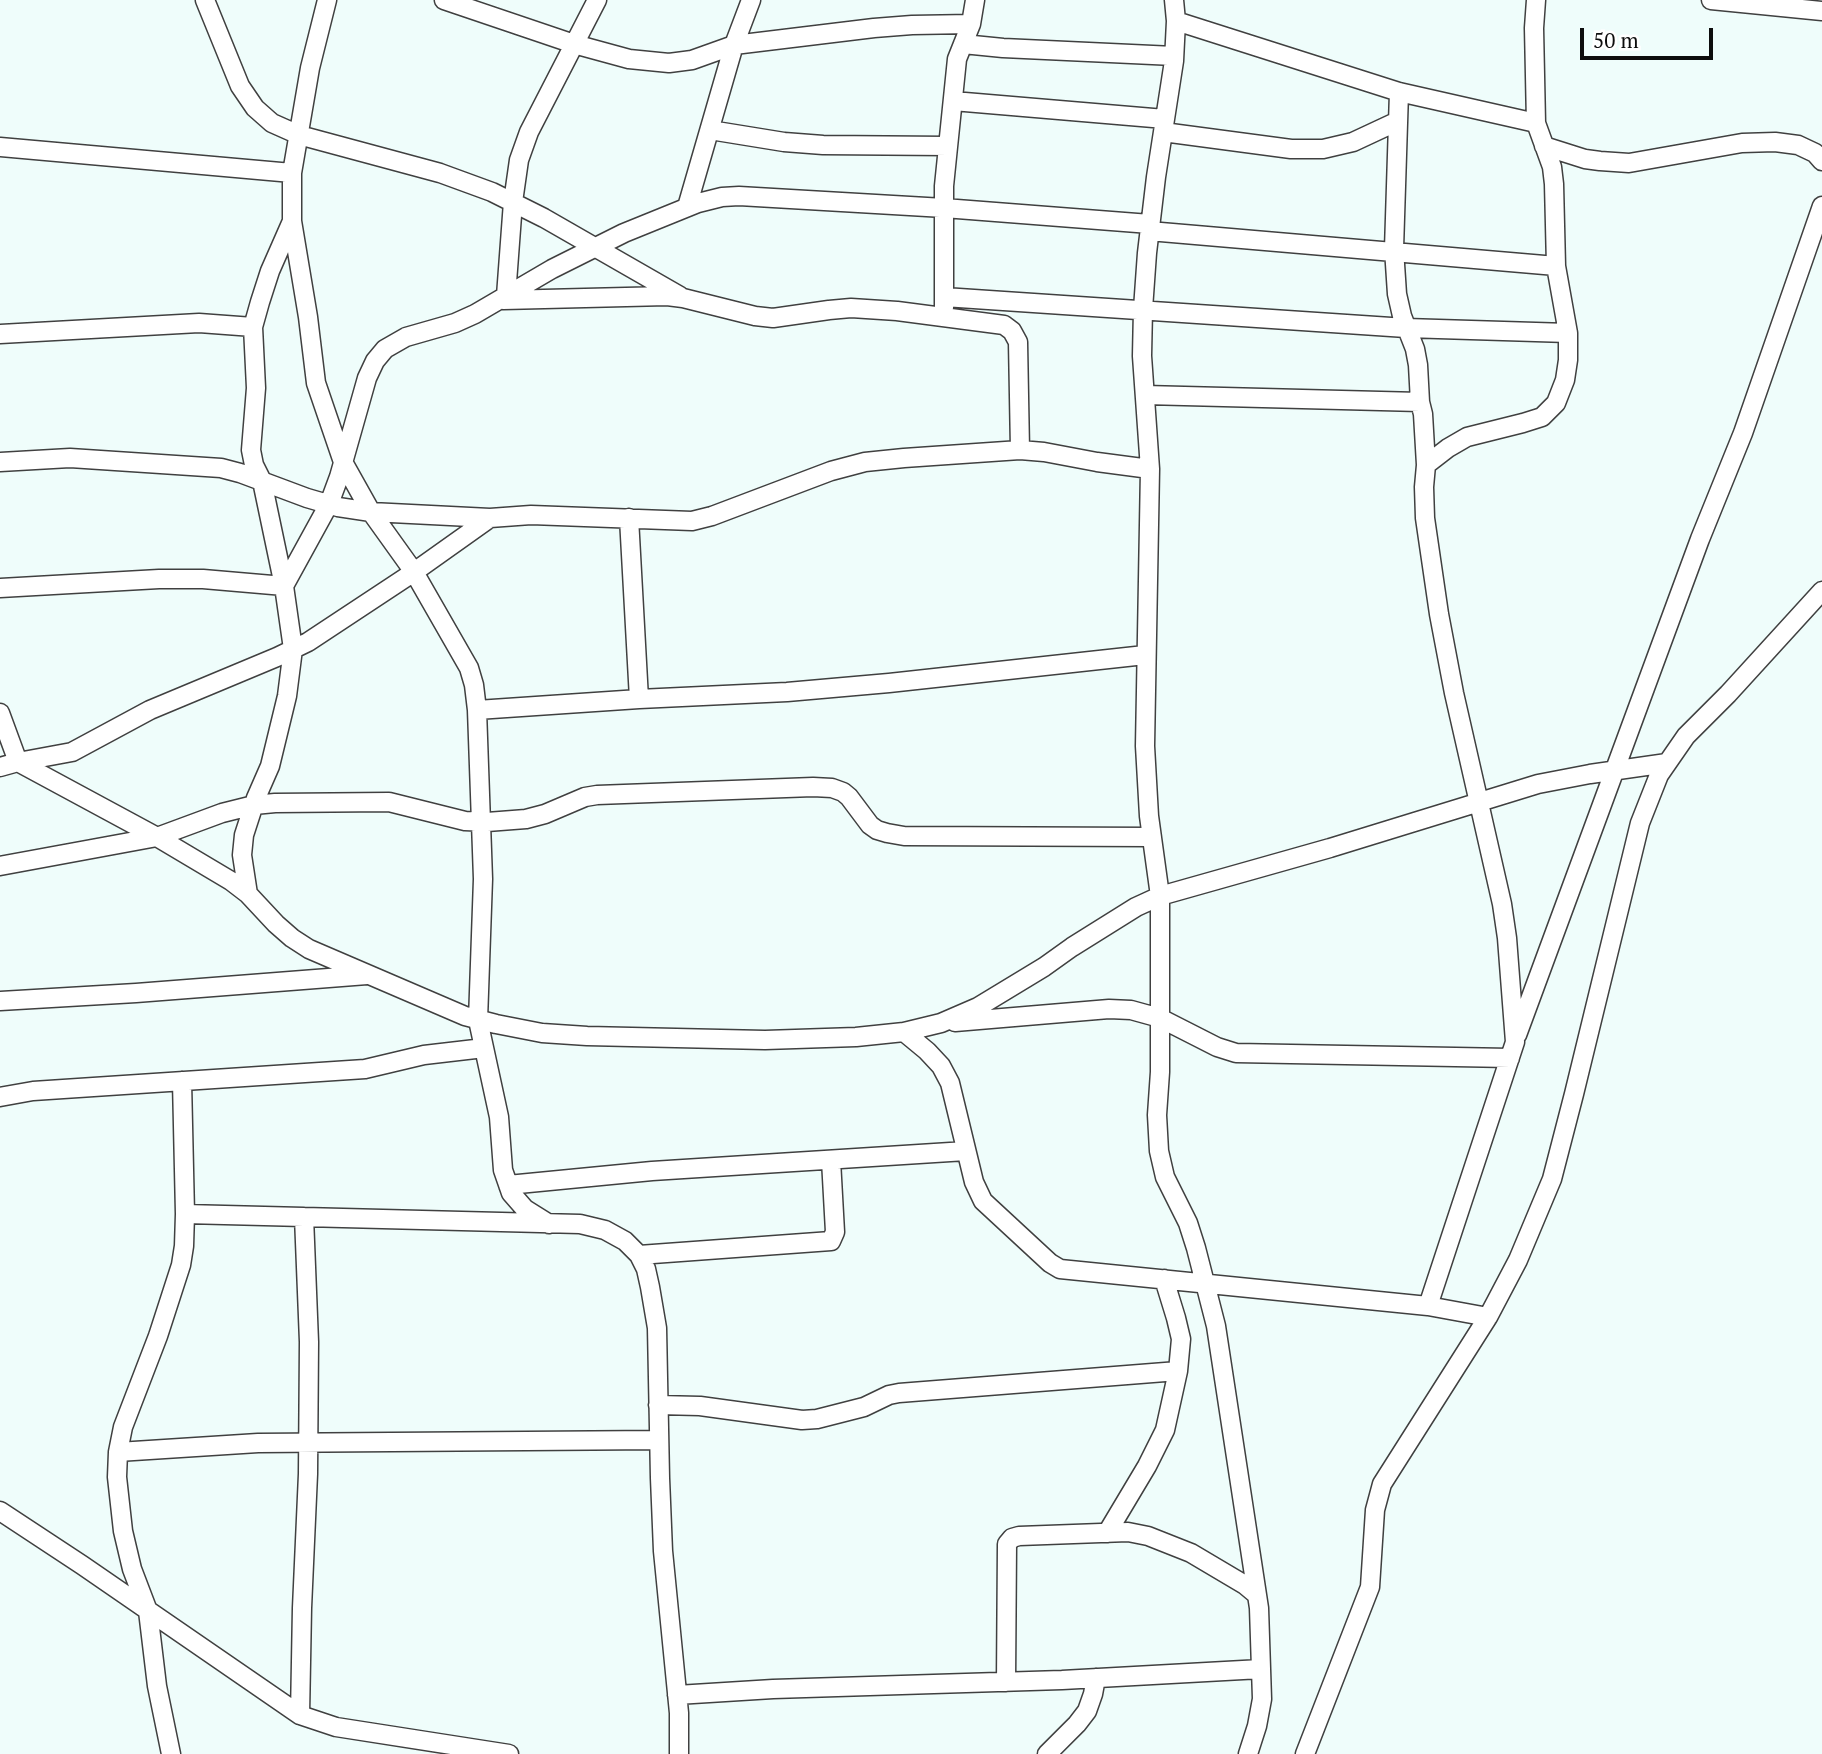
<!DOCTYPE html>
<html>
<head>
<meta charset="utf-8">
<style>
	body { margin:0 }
	#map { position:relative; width:1822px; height:1754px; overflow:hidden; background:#effdfb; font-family:"PT Serif",serif }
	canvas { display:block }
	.scale { position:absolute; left:1580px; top:28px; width:133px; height:32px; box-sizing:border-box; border:4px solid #0d0d0d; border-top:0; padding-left:9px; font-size:21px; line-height:24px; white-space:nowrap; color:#0d0d0d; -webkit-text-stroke:5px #fff; paint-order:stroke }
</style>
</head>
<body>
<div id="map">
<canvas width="1822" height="1754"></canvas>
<div class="scale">50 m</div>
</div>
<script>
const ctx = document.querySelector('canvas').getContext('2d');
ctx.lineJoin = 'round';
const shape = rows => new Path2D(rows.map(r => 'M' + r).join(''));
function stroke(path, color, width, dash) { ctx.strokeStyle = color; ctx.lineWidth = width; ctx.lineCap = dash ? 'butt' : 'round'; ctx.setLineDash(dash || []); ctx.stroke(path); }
const minor = shape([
	[205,0,240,86,255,108,272,123,299,135,440,173,492,192,544,218,680,296],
	[327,0,310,68,292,173,292,221,308,317,316,383,343,462,371,512,414,572,469,668,474,685,477,710,483,879,478,1020,499,1117,503,1170,511,1193,525,1209,549,1224],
	[444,0,574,44,629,59,669,63,692,60,734,45,874,28,912,25,971,24],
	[1174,0,1176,21,1174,61,1156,177,1147,253,1143,309,1142,356,1150,469,1145,746,1149,816,1160,896,1160,1072,1157,1115,1159,1151,1165,1177,1188,1223,1196,1248,1216,1326,1259,1608,1262,1699,1257,1726,1248,1754],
	[1711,0,1822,11],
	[1176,21,1399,92,1536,123],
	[963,44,1003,48,1174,56],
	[1399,92,1394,249,1397,294,1402,316,1415,349,1418,365,1420,402,1423,414,1426,465,1424,487,1425,518,1439,614,1454,693,1502,904,1507,938,1515,1042,1428,1306],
	[953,101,1165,119],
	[710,130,784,142,823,145,948,146],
	[1163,132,1291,149,1323,149,1353,142,1398,121],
	[1544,146,1585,159,1600,161,1629,163,1742,143,1775,142,1798,145,1815,153,1822,161],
	[0,147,292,173],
	[687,207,734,45,751,0],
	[1149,231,1556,266],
	[506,296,513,202,519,160,529,132,597,0],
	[944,297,1406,328,1568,333],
	[503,300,667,296,683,298,755,316,773,318,829,310,851,308,897,311,1004,325,1012,331,1018,342,1020,450],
	[944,308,944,186,957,59,971,24,975,0],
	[0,334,199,323,253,327],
	[1145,395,1420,402],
	[0,462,70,458,221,468,240,473,307,498,338,507,371,512,490,518],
	[1426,465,1448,448,1467,437,1523,423,1542,417,1556,403,1565,380,1568,360,1568,333,1556,266,1554,184,1552,167,1536,123,1534,28,1536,0],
	[629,518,639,699],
	[0,588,159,579,203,579,284,586,329,504,339,477,367,378,375,361,385,349,406,337,455,323,475,314,552,269,624,233,698,203,722,197,739,196,944,208,1150,224],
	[477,710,639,699,787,692,889,683,1145,655],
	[0,713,18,762,157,837,231,881,248,894,276,924,292,938,309,949,465,1016,496,1024,542,1033,587,1036,765,1040,856,1037,904,1032,941,1023,978,1007,1044,967,1072,947,1136,907,1160,896,1330,848,1538,784,1590,774,1667,763],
	[0,767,18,762,72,752,150,710,277,657,308,642,414,572,490,518,531,515,692,521,712,516,831,471,865,462,904,458,1020,450,1044,452,1097,462,1150,469],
	[0,866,157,837,222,813,254,805,275,803,389,802,465,821,487,822,526,819,545,814,585,797,597,795,813,787,832,788,843,792,849,797,870,825,877,830,887,833,904,836,1152,837],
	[248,894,242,855,244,835,256,798,270,766,287,696,293,649,284,586,262,481,254,465,251,450,256,388,253,327,260,302,270,271,292,221],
	[0,1001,136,993,367,975],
	[955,1022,1109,1009,1131,1010,1160,1018,1217,1047,1236,1053,1510,1058],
	[904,1032,927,1051,941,1066,950,1083,974,1182,983,1201,1050,1263,1060,1269,1428,1306,1488,1317],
	[1517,1035,1700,539,1743,433,1822,206],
	[0,1097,33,1091,365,1069,424,1055,484,1048],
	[508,1185,652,1171,966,1151],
	[185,1214,580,1224,605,1230,625,1241,639,1255,646,1269,650,1287,657,1328,660,1478,663,1551,679,1713,679,1754],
	[639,1255,831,1241,835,1232,831,1160],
	[658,1405,700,1406,802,1420,817,1419,864,1407,889,1395,899,1393,1178,1371],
	[118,1452,258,1443,659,1440],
	[0,1511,82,1565,300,1715,336,1727,509,1754],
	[1107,1533,1147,1466,1165,1430,1178,1371,1181,1339,1176,1318,1164,1279],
	[1006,1682,1007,1544,1012,1538,1019,1536,1128,1532,1148,1536,1191,1553,1245,1585,1257,1595],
	[677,1695,773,1689,1062,1680,1261,1669],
	[300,1715,302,1608,308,1474,309,1342,304,1217],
	[171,1754,157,1686,148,1611,132,1569,123,1531,117,1477,118,1452,123,1427,158,1336,181,1265,184,1246,185,1214,182,1081],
	[1047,1754,1077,1724,1087,1711,1093,1694,1096,1678],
	[1305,1754,1370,1587,1375,1510,1382,1484,1488,1317,1518,1260,1552,1179,1574,1094,1640,823,1659,775,1686,736,1728,694,1822,591]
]);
stroke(minor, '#404040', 21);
stroke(minor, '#fff', 18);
</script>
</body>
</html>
